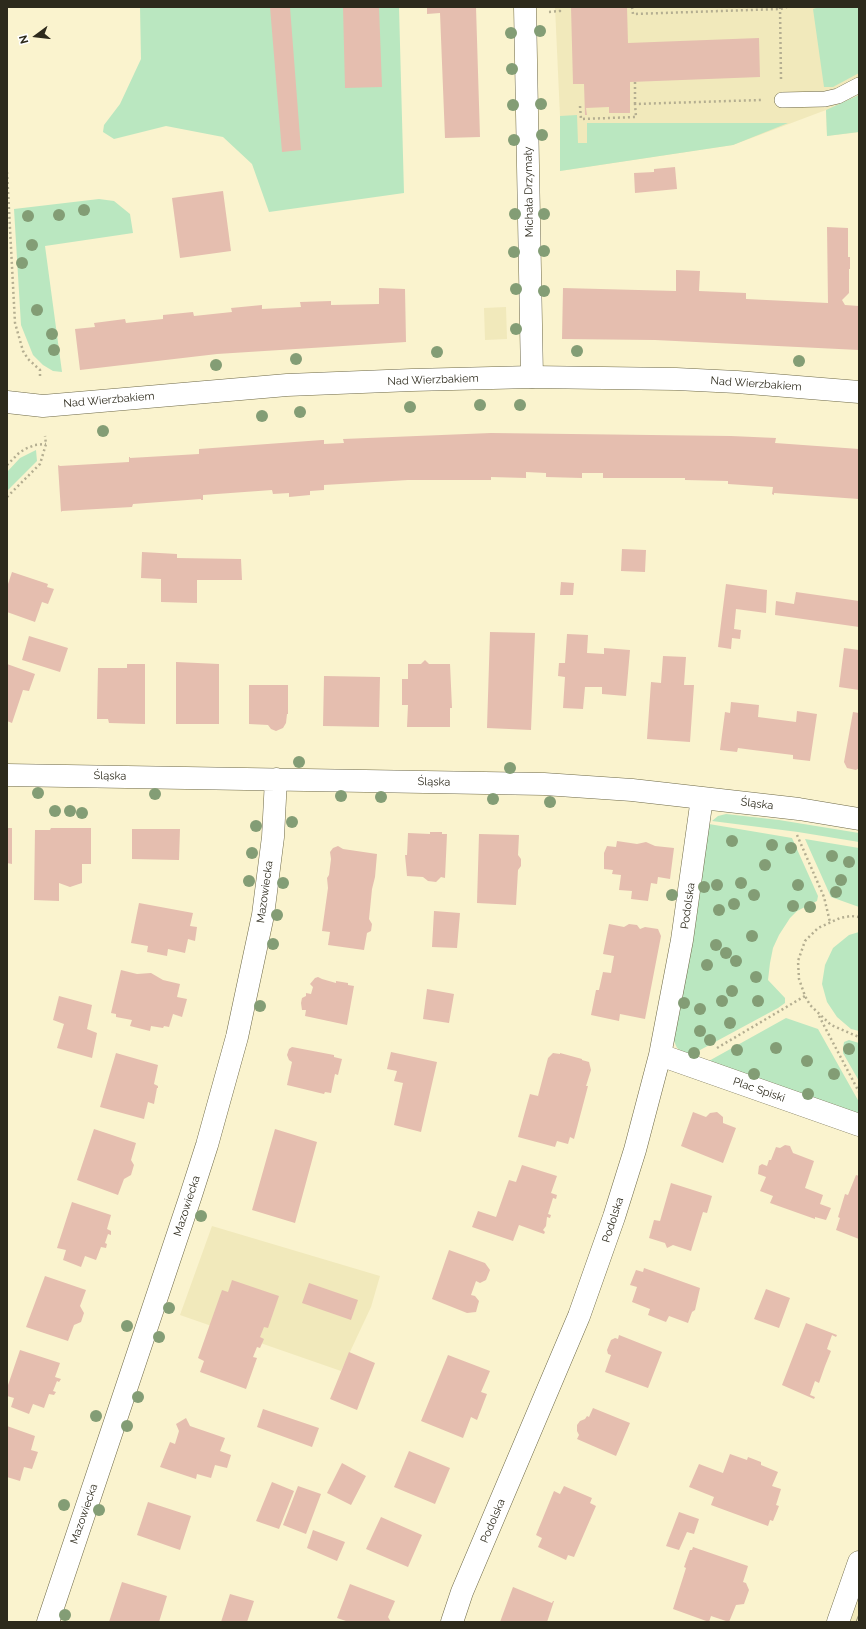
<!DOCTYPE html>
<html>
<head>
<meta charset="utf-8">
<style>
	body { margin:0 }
	#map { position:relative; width:866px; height:1629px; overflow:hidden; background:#faf3ce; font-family:Raleway,sans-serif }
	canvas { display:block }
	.frame { position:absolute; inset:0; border:8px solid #2d2a1c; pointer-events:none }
	.north { position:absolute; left:16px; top:16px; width:40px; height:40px; -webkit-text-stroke:3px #fff; paint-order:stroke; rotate:255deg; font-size:11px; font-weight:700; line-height:16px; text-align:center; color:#2d2a1c }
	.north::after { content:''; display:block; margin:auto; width:14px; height:18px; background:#2d2a1c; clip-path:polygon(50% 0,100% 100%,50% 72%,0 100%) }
</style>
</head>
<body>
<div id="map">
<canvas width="866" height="1629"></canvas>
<div class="frame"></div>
<div class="north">N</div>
</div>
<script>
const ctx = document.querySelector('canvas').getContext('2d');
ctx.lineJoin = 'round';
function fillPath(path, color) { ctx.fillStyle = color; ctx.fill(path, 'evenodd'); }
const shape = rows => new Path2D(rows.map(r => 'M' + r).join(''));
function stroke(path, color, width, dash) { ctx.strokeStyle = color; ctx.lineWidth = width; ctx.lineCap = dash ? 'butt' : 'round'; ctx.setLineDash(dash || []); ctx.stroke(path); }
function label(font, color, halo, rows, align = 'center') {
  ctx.font = font + ' Raleway,sans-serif'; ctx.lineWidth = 3; ctx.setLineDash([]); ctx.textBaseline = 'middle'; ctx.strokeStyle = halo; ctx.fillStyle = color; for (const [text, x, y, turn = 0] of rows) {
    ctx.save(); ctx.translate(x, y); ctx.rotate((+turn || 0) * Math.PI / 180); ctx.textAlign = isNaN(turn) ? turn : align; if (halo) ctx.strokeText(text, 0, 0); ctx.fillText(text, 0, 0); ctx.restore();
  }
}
const built = shape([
	[555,7,859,7,859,132,827,136,826,110,733,145,560,171,560,116],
	[506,307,507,339,485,340,484,308],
	[212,1226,380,1276,371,1307,341,1371,180,1315],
	[859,1595,859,1622,850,1622]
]);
const green = shape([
	[140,7,399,7,404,193,269,212,252,164,223,137,166,126,114,139,103,132,104,125,120,104,141,59],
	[819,7,859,7,859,73,833,87,824,87,813,9],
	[859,95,859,132,827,136,826,110],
	[577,115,578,143,587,143,587,123,788,123,733,145,560,171,560,116],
	[99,199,114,201,130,214,133,233,45,246,62,372,53,371,43,365,33,355,21,325,14,209],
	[36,450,37,461,7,491,7,472,20,458],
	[726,814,779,820,859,833,859,842,798,832,712,821,718,816],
	[709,824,792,838,818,896,817,901,797,911,790,918,779,935,773,948,770,963,768,980,785,998,785,1003,778,1008,689,1056,677,1048,674,1041,674,1033,687,971],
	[805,839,859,848,859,907,831,897],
	[859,932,859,1031,851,1029,837,1017,827,1002,822,984,825,965,833,948,849,935],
	[786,1018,818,1029,859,1102,859,1116,707,1062],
	[849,1040,859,1043,859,1081,843,1053,843,1048,844,1042]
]);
const building = shape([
	[270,7,290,7,301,150,282,152],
	[343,7,379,7,382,87,345,88],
	[427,7,476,7,480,137,445,138,440,13,427,14],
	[571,7,627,7,628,43,759,38,760,77,630,82,630,113,609,113,609,107,586,108,587,115,585,115,584,84,573,84],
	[675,167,677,189,635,193,634,173,654,172,654,169],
	[223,191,231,251,180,258,172,198],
	[827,227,848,228,848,257,850,257,850,269,849,269,849,293,842,300,845,305,859,306,859,350,655,340,562,339,563,288,676,291,676,270,700,271,699,291,746,293,746,299,828,303],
	[379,288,405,289,406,342,217,354,80,370,75,329,95,327,94,323,125,319,126,323,163,319,163,315,193,312,194,316,232,312,231,308,262,305,262,309,301,307,300,302,331,301,331,305,379,304],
	[491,433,731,436,776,438,775,443,859,449,859,499,774,493,774,495,772,494,773,487,728,484,728,481,685,480,685,478,603,478,603,473,582,473,582,478,546,477,546,473,526,472,526,478,491,477,491,480,408,480,324,485,324,490,310,491,310,495,289,497,289,493,273,494,272,490,203,495,203,500,201,500,201,499,133,504,132,507,62,511,61,512,58,465,60,466,129,462,129,457,130,457,130,458,199,454,199,449,322,440,324,440,324,444,344,443,343,439],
	[622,549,646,550,645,572,621,571],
	[142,552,177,554,177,558,241,559,242,580,197,580,197,603,161,602,161,579,141,578],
	[12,572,48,584,47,587,54,589,48,604,42,602,35,622,7,612,7,587],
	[561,582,574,583,573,595,560,595],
	[726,584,767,590,766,613,736,609,734,629,741,630,740,639,732,638,731,649,718,647],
	[796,592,859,601,859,627,775,615,776,601,794,604],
	[490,632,535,633,531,730,487,728],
	[567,634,588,635,587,653,604,654,604,648,630,650,626,696,602,694,602,687,585,687,583,709,563,708,565,677,558,676,559,663,565,663],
	[29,636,68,648,60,672,22,660],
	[844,648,859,650,859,690,839,687],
	[663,656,686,657,684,685,694,685,690,742,647,739,651,682,661,683],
	[425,660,429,664,450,664,452,708,450,708,450,727,407,727,408,705,402,705,402,679,408,679,408,664,421,664],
	[176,662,219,664,219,724,176,724],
	[7,664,35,674,29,691,23,690,12,723,7,721],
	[127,664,145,664,145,724,109,723,108,719,97,719,98,668,127,668],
	[324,676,380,677,379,727,323,726],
	[249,685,288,685,288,714,287,714,286,723,283,728,276,731,271,729,268,725,249,724],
	[731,702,759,705,758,717,796,722,797,711,817,714,810,761,793,759,793,755,753,750,738,748,737,752,720,750,725,712,730,713],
	[853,712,859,713,859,768,856,770,847,768,844,762],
	[7,828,12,828,12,864,7,863],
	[51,828,91,828,91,864,82,864,82,883,70,887,59,883,59,901,34,900,35,830,50,830],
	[132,829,180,829,179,860,132,859],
	[430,832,442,832,442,834,447,834,445,878,441,877,436,882,428,881,423,877,407,876,405,855,407,855,408,833,430,834],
	[479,834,519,835,518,855,521,859,521,866,518,870,516,905,477,903],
	[617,841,637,844,646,842,655,846,674,848,670,879,658,877,657,884,651,883,648,901,631,899,632,891,619,890,621,875,612,874,613,870,604,869,604,853,607,846,616,847],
	[338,846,343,849,377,854,375,877,372,889,369,919,372,924,371,931,367,933,364,950,328,945,330,932,322,931,328,888,327,878,329,875,331,859,330,852,333,848],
	[139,903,193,913,190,926,197,927,195,941,188,939,185,953,168,949,167,956,147,952,148,946,131,943],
	[434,911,460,913,457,948,432,947],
	[609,924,624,927,629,924,637,925,640,929,645,927,658,929,661,936,645,1019,620,1014,619,1021,591,1015,596,990,599,990,603,972,611,973,614,956,603,954],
	[121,970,137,974,151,973,163,980,180,984,177,997,187,999,182,1017,173,1014,169,1027,164,1026,163,1028,151,1026,150,1031,130,1026,132,1020,116,1017,116,1014,111,1013],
	[318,977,322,979,336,983,336,981,348,983,348,985,354,986,347,1025,305,1016,306,1010,302,1010,301,1003,302,998,306,996,306,993,311,994,313,987,310,984,315,978],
	[427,989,454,994,449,1023,423,1019],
	[59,996,92,1005,87,1029,97,1033,92,1058,57,1048,64,1024,53,1020],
	[292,1047,334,1055,334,1057,342,1059,338,1075,335,1074,331,1093,325,1092,324,1094,287,1085,292,1062,289,1060,287,1055,289,1049],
	[391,1052,437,1062,421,1132,394,1125,403,1083,394,1081,397,1071,387,1069],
	[116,1053,158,1065,154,1084,158,1086,158,1088,157,1088,154,1104,148,1102,144,1119,100,1107],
	[553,1053,560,1054,560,1053,582,1059,582,1060,589,1062,591,1070,586,1086,588,1086,574,1139,570,1137,568,1144,557,1141,555,1147,518,1137,530,1094,538,1096,548,1058],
	[693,1112,706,1117,710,1113,717,1112,723,1117,723,1123,736,1128,723,1163,681,1146],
	[94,1129,136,1143,131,1160,134,1165,131,1175,124,1179,118,1195,77,1180],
	[275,1129,317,1142,295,1223,252,1210],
	[785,1145,790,1146,793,1153,814,1161,805,1188,823,1195,820,1204,831,1208,826,1220,815,1217,815,1219,770,1203,773,1196,760,1191,766,1177,758,1174,759,1166,762,1164,767,1166,769,1160,771,1160,776,1147,780,1148],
	[522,1165,557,1176,551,1193,557,1195,556,1199,553,1198,548,1214,551,1215,550,1218,547,1217,546,1226,543,1230,545,1232,544,1234,519,1225,513,1241,472,1227,478,1211,496,1217,509,1180,516,1182],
	[856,1175,859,1176,859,1239,836,1230,840,1218,838,1217,845,1194,848,1195],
	[671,1183,712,1196,707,1213,703,1212,691,1251,673,1245,667,1248,665,1243,649,1238,654,1220,660,1221],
	[72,1202,111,1215,107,1229,111,1231,111,1235,108,1234,105,1243,107,1244,106,1248,101,1247,96,1260,85,1256,81,1267,63,1260,66,1250,57,1248],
	[449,1250,485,1263,490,1270,486,1280,480,1283,476,1281,471,1295,475,1296,479,1301,476,1312,467,1313,432,1299],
	[644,1268,700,1288,695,1310,692,1312,688,1323,669,1316,666,1322,648,1315,650,1309,632,1302,637,1287,630,1285,636,1270,643,1272],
	[45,1276,86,1290,80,1306,84,1313,81,1322,74,1325,68,1341,26,1327],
	[232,1280,279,1296,268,1328,264,1327,260,1337,264,1339,260,1348,257,1347,253,1357,257,1358,246,1389,200,1372,204,1361,198,1358,222,1290,228,1292],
	[309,1283,358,1300,351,1320,302,1303],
	[766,1289,790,1298,779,1328,754,1319],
	[806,1323,837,1335,836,1337,832,1335,827,1349,831,1351,825,1366,819,1383,815,1381,810,1395,815,1397,814,1399,782,1385],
	[619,1335,662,1352,648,1388,605,1372,611,1355,608,1354,607,1350,611,1340,615,1338,618,1339],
	[20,1350,60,1363,55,1377,61,1379,59,1382,57,1381,53,1391,56,1392,54,1395,49,1394,44,1408,33,1404,29,1414,11,1407,14,1398,7,1396,7,1388],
	[349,1352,375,1363,357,1410,330,1399],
	[448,1355,490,1371,481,1392,487,1394,477,1420,471,1417,463,1438,421,1421],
	[593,1408,630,1423,616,1456,577,1439,579,1435,577,1431,577,1425,580,1421,585,1419,587,1416,589,1417],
	[263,1409,319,1428,312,1447,257,1427],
	[186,1418,190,1426,225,1438,220,1451,231,1455,227,1468,215,1465,211,1478,197,1474,196,1479,160,1467,170,1442,175,1444,179,1431,176,1424],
	[7,1426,35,1436,31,1450,38,1452,32,1469,24,1467,20,1481,7,1477],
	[409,1451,450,1468,435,1504,394,1487],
	[730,1454,747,1460,748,1457,761,1462,761,1465,778,1472,772,1486,781,1489,776,1505,779,1506,773,1521,770,1520,768,1526,711,1505,714,1497,689,1487,699,1464,723,1473],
	[342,1463,366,1476,351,1505,327,1493],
	[272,1482,294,1491,279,1529,256,1521],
	[298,1486,321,1494,306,1534,283,1525],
	[564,1486,592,1498,590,1503,596,1506,574,1557,568,1555,566,1560,538,1547,542,1538,536,1535,554,1491,560,1494],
	[148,1502,191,1516,180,1550,137,1535],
	[679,1512,699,1519,694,1534,687,1532,679,1550,666,1546],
	[381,1517,422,1535,408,1567,366,1549],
	[313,1530,345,1542,337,1561,307,1548],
	[693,1547,748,1566,743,1582,746,1583,749,1590,744,1604,736,1605,729,1622,711,1616,709,1622,673,1609,686,1568,684,1567,690,1550,692,1550],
	[122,1582,167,1596,159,1622,109,1622],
	[350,1584,395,1601,388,1617,391,1622,349,1622,337,1618],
	[513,1587,552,1603,553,1601,554,1601,547,1622,500,1622],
	[230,1594,254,1601,247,1622,221,1622]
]);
const path = shape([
	[632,7,633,14,780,9,787,7],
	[780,7,781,79],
	[549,12,560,11,559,7],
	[635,82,635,104],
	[580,106,581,119,636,117,635,104,761,100],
	[7,172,15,323,23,351,28,359,40,370,40,378],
	[7,465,19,453,25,449,35,445,46,444],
	[7,497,40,464,46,444,45,436],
	[797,835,824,897,830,922],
	[859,917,851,916,840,918,818,928,805,941,798,961,799,979,805,996,810,1005,831,1025,859,1037],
	[819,1016,859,1092],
	[717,1048,805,996]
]);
const service = shape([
	[782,100,825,99,838,96,859,85]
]);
const minor = shape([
	[525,7,532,377],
	[7,775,544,784,632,790,799,809,859,819],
	[660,1055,859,1125],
	[48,1622,190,1198,207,1145,237,1037,263,915,273,837,276,779],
	[452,1622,462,1592,579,1316,614,1217,635,1150,660,1055,682,940,702,798],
	[838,1622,859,1562]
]);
const tertiary = shape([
	[7,402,43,406,287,385,412,380,532,377,676,379,737,382,859,392]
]);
const tram = shape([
	[856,1622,859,1614]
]);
const trees = [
	[540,31],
	[511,33],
	[512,69],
	[541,104],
	[513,105],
	[542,135],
	[514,140],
	[84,210],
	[515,214],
	[544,214],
	[59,215],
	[28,216],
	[32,245],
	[544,251],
	[514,252],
	[22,263],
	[516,289],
	[544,291],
	[37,310],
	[516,329],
	[52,334],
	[54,350],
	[577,351],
	[437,352],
	[296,359],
	[799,361],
	[216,365],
	[480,405],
	[520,405],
	[410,407],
	[300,412],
	[262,416],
	[103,431],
	[299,762],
	[510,768],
	[38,793],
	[155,794],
	[341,796],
	[381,797],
	[493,799],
	[550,802],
	[55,811],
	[70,811],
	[82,813],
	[292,822],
	[256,826],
	[732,841],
	[772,845],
	[791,848],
	[252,853],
	[832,856],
	[849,862],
	[765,865],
	[841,880],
	[249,881],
	[283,883],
	[741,883],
	[717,885],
	[798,885],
	[704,887],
	[836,892],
	[672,895],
	[754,895],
	[734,904],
	[793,906],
	[810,907],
	[719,910],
	[277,915],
	[752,936],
	[273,944],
	[716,945],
	[726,953],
	[736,961],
	[707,965],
	[756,977],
	[732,991],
	[722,1001],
	[758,1001],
	[684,1003],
	[260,1006],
	[700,1009],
	[730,1023],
	[700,1031],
	[710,1040],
	[776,1048],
	[849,1049],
	[737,1050],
	[694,1053],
	[807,1061],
	[754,1074],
	[834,1074],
	[808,1094],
	[201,1216],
	[169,1308],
	[127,1326],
	[159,1337],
	[138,1397],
	[96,1416],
	[127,1426],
	[64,1505],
	[99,1510],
	[65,1615]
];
const streetNames = [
	["Michała Drzymały",529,192,-91],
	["Nad Wierzbakiem",433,380,-2],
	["Nad Wierzbakiem",756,384,4],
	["Nad Wierzbakiem",109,400,-5],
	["Śląska",110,776,1],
	["Śląska",434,782,1],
	["Śląska",757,804,7],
	["Mazowiecka",265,892,-82],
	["Podolska",688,906,-82],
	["Plac Spiski",759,1090,19],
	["Mazowiecka",187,1206,-72],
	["Podolska",613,1220,-72],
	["Mazowiecka",84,1514,-71],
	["Podolska",493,1521,-67]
];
fillPath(built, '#f1e9bb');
fillPath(green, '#bae7c0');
fillPath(building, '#e5beaf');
stroke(service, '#6e6947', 16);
stroke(minor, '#6e6947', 23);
stroke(tertiary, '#6e6947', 23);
stroke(path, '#b4ae91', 2.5, [2, 3]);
stroke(service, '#fff', 15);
stroke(minor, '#fff', 22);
stroke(tertiary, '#fff', 22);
stroke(tram, '#938e75', 1);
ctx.fillStyle = '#839d75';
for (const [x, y] of trees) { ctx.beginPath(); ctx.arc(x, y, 6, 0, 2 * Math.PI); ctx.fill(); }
label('11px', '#2d2a1c', '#fff', streetNames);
</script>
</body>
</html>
